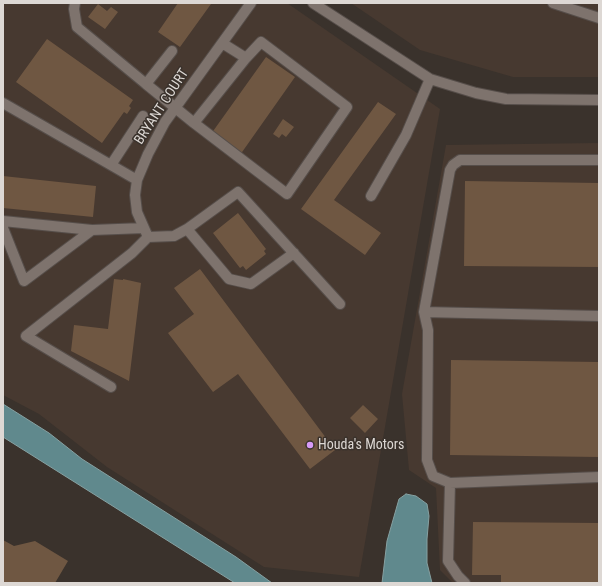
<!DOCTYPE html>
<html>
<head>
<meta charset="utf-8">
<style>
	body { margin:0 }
	#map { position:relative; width:602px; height:586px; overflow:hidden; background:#3a322c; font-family:"Roboto Condensed",sans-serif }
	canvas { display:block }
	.frame { position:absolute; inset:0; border:4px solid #ddd8d4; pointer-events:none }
</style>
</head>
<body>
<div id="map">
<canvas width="602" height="586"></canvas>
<div class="frame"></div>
</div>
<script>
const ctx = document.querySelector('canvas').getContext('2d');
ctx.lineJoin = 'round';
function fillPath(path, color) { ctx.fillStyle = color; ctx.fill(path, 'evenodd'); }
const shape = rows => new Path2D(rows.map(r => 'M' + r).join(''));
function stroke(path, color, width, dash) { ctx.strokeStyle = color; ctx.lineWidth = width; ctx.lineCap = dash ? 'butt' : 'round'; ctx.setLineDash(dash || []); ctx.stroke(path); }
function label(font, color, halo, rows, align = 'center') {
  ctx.font = font + ' "Roboto Condensed",sans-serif'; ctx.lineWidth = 3; ctx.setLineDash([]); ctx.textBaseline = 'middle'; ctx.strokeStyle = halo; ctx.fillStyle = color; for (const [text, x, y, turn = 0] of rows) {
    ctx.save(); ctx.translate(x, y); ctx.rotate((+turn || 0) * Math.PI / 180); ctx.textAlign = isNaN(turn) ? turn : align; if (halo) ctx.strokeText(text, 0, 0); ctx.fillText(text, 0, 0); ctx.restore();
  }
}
const built = shape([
	[3,3,287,3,440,109,359,577,264,567,107,467,39,414,3,395],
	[351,3,599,3,599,77,513,77,420,50],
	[599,143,599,583,453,583,440,570,436,488,409,470,402,394,446,145]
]);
const water = shape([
	[3,404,49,433,82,459,236,557,272,583,235,583,3,437,3,404],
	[406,494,416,496,427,504,429,516,427,539,427,563,432,583,382,583,387,541,399,499,406,494]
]);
const building = shape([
	[178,3,209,3,211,4,180,47,158,32],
	[98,4,107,11,111,7,118,12,105,29,88,17],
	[47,39,133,100,129,106,131,108,127,114,124,112,102,143,16,82],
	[266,57,295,77,240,155,211,134],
	[378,102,396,114,334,200,381,233,365,255,301,209],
	[283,119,294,127,286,137,282,134,279,138,273,134],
	[3,176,96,186,93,217,3,208],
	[465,181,599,183,599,267,464,266],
	[238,213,266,249,264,251,266,254,246,270,243,266,240,268,213,233],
	[200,269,335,450,310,469,238,374,213,392,168,333,194,314,174,288],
	[114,279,123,280,123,279,141,283,129,381,71,351,74,325,108,329],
	[451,360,599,362,599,457,450,455],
	[363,405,378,419,365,433,350,418],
	[473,522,599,523,599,583,501,583,501,575,472,575],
	[3,540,14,546,35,541,68,561,55,583,3,583]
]);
const minor = shape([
	[75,3,74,9,77,27,146,84],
	[313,3,430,79,476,93,506,99,599,100],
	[553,3,599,18],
	[172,51,146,84,194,123,246,58,222,43],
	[3,103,137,180],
	[194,123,287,194,347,107,261,42,246,58],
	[599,160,460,160,453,165,450,170,424,312,428,330,427,460,433,476,450,483,599,477],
	[111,165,143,116],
	[371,196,406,135,430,79],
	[3,221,92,230,144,228],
	[3,228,24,281,92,230],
	[187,229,229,279,251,284,294,253],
	[148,237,137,212,135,195,137,180,148,154,165,122,251,3],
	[424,312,599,316],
	[111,387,26,336,132,253,148,237,174,236,187,229,238,192,340,304],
	[450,483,448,561,458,576,465,583]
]);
const markers = [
	[310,445,4,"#d79bf8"]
];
const streetNames = [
	["BRYANT COURT",162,107,-57]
];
const poiNames = [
	["Houda's Motors",318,445]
];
fillPath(built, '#473930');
fillPath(water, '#60898d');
stroke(water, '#86a1a2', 1);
fillPath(building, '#6f5742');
stroke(minor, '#564e4a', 12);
stroke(minor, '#7e736d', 10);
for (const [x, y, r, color] of markers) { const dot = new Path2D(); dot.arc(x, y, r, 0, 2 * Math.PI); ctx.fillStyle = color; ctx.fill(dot); stroke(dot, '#3a322c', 1.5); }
label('14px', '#ddd8d4', '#3a322c', streetNames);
label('14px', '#ddd8d4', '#3a322c', poiNames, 'left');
</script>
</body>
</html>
